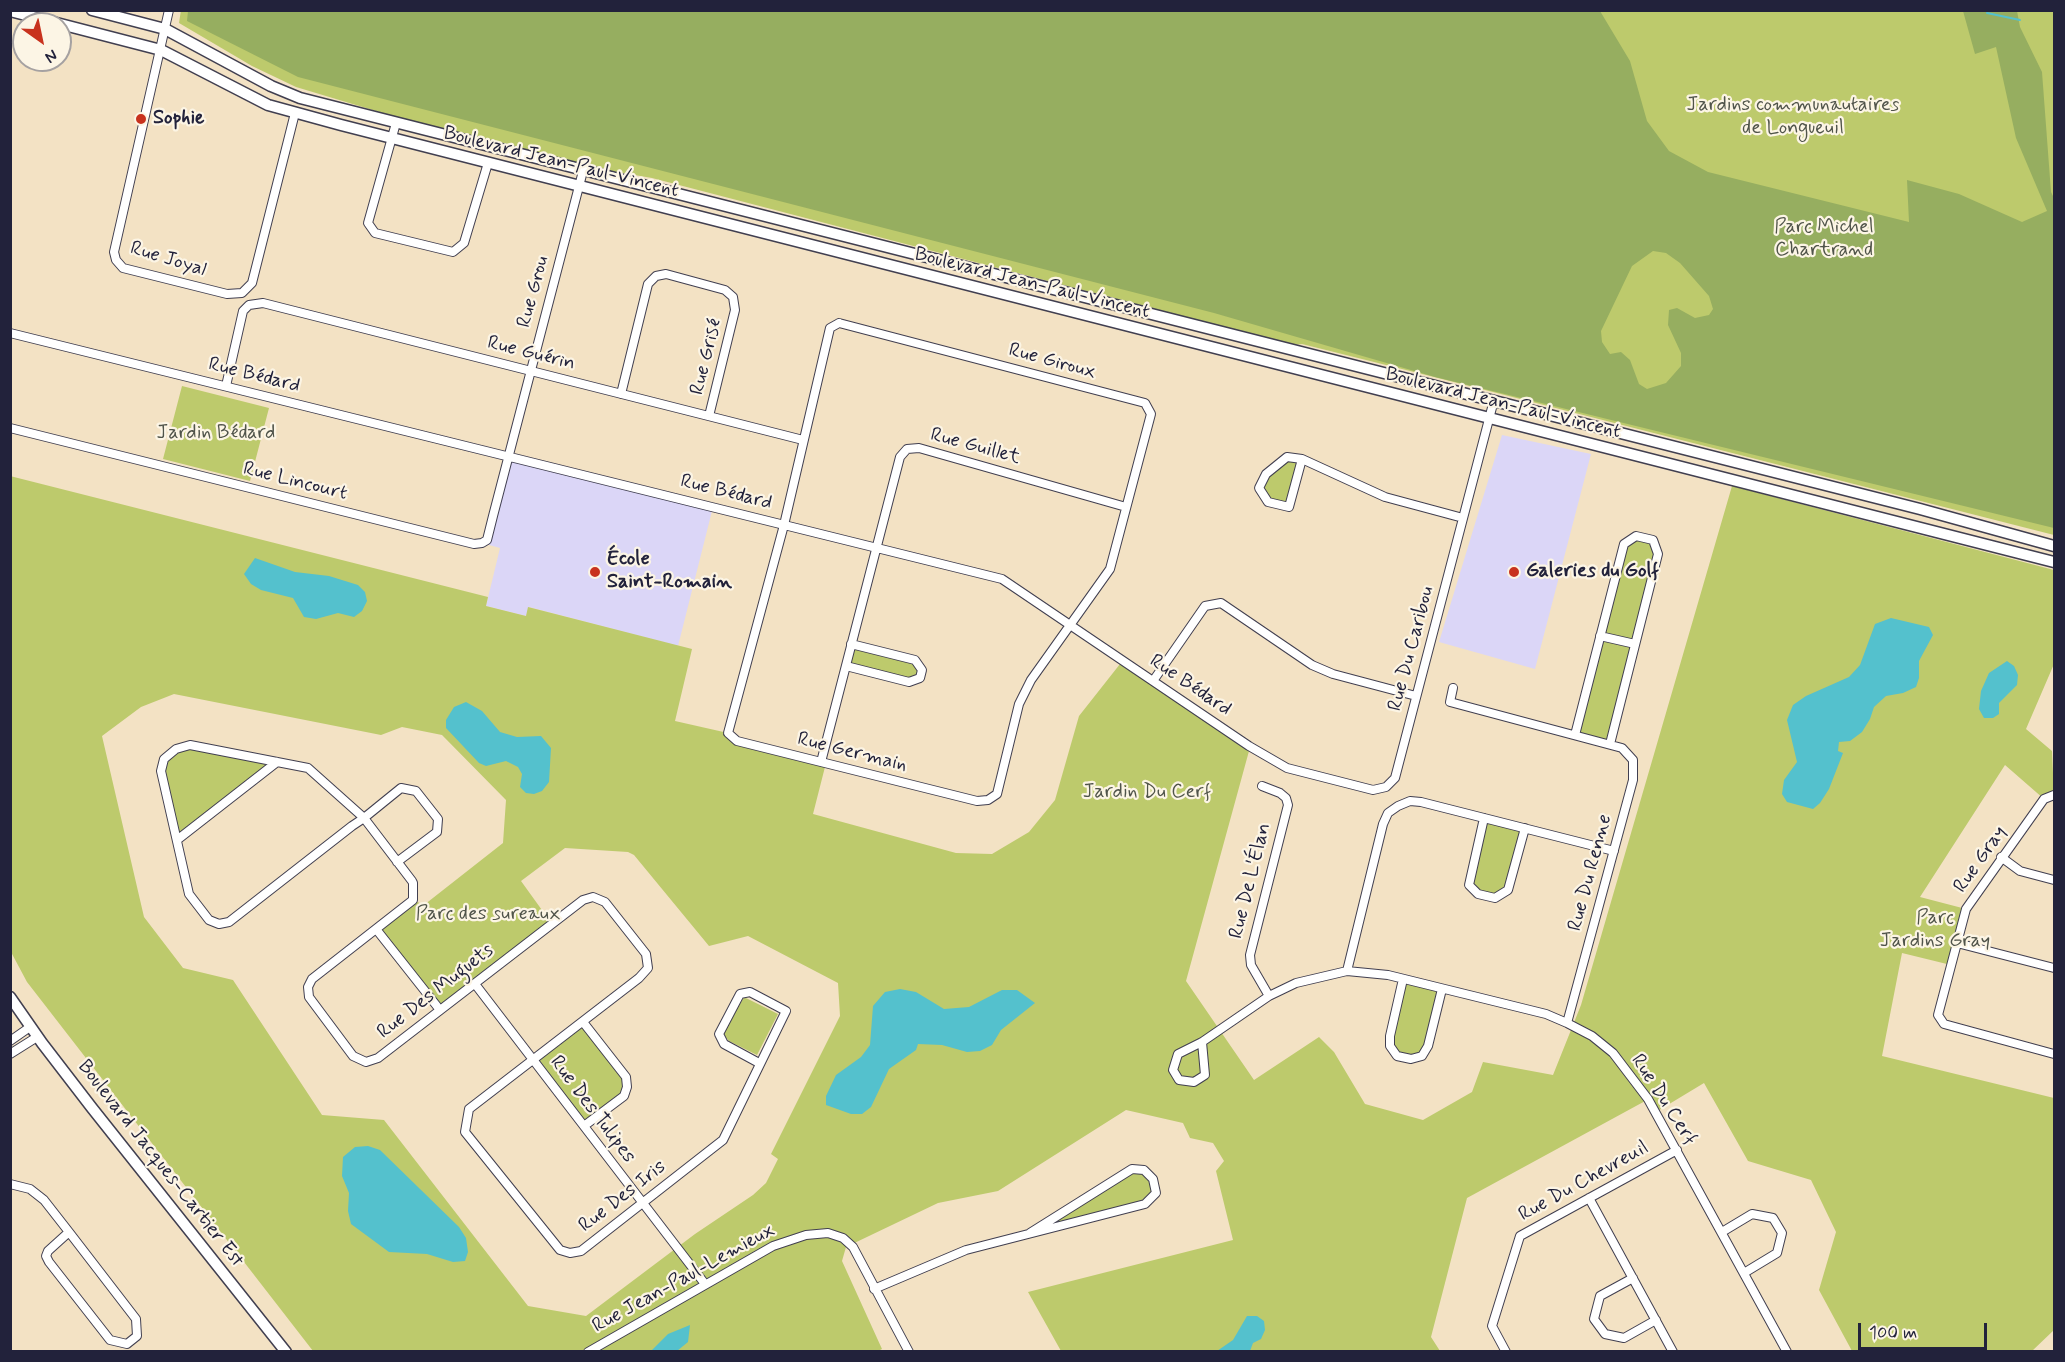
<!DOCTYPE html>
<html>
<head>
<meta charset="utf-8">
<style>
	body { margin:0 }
	#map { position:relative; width:2065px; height:1362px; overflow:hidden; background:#f3e2c4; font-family:Mynerve,sans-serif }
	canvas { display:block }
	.frame { position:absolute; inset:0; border:12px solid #22223b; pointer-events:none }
	.north { position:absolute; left:12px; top:12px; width:60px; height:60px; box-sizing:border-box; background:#fcf5e5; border:2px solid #a5a1a1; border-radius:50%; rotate:147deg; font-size:16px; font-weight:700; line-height:24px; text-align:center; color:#22223b }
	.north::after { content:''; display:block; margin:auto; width:21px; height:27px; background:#c8321e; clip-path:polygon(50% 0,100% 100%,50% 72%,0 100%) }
	.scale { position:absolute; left:1858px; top:1323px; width:129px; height:27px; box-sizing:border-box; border:3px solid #22223b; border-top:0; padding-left:8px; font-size:18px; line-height:21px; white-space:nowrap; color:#22223b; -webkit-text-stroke:4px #fcf5e5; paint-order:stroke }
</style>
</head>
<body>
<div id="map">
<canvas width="2065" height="1362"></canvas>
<div class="frame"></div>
<div class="north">N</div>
<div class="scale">100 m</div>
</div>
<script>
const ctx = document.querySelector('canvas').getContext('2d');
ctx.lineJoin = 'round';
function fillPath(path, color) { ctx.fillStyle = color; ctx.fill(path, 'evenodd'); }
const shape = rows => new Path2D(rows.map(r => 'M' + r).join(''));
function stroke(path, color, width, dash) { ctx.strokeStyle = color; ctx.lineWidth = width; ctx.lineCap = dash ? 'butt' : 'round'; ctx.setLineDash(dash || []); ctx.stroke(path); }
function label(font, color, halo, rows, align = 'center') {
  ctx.font = font + ' Mynerve,sans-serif'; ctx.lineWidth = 4.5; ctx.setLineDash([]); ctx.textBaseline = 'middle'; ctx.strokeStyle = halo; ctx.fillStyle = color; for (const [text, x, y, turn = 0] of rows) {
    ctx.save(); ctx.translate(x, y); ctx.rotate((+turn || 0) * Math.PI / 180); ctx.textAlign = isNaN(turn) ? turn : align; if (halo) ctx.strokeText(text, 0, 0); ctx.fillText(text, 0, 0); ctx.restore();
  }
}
const built = shape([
	[1502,435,1591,454,1535,669,1439,642],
	[508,456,713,507,678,646,529,607,526,616,486,606,500,548,482,543,487,539]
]);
const green = shape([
	[181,10,2054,11,2054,535,1434,377,1302,344,1294,345,652,178,611,171,396,117,296,87,252,66,179,23],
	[182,386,269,408,250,481,163,459],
	[1287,457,1302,459,1289,507,1268,502,1259,488,1266,474],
	[10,476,488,597,486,606,526,616,528,607,692,649,675,721,728,733,738,741,826,763,813,814,956,853,992,854,1029,832,1055,800,1079,716,1120,664,1249,751,1186,981,1254,1080,1319,1037,1334,1052,1365,1104,1423,1120,1472,1092,1483,1062,1553,1075,1581,1005,1732,486,2054,570,2054,664,2026,729,2052,751,2054,795,2044,799,2005,765,1920,897,1966,909,1951,965,1902,953,1882,1056,2054,1098,2054,1330,2032,1351,1852,1351,1819,1290,1836,1232,1811,1180,1748,1161,1704,1083,1656,1112,1647,1100,1467,1198,1431,1337,1440,1351,1061,1351,1028,1292,1233,1240,1216,1171,1224,1161,1213,1143,1190,1138,1183,1123,1126,1110,998,1191,938,1203,846,1247,842,1261,882,1349,878,1351,313,1351,27,982,11,952],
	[174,694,381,735,402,727,442,735,506,800,503,843,424,905,413,900,376,929,440,1010,552,924,521,881,565,848,628,852,634,855,709,946,748,936,838,983,840,1016,771,1154,778,1159,766,1183,753,1195,695,1234,586,1316,528,1306,384,1120,322,1115,233,980,183,968,144,917,102,736,141,707],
	[1636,536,1653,540,1658,554,1610,744,1575,735,1624,544],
	[851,644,915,660,922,670,920,678,909,682,846,666],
	[190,745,277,762,177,840,161,771,164,759],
	[1484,818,1525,828,1508,890,1495,898,1478,894,1470,885],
	[1403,979,1442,989,1422,1056,1397,1056,1390,1036],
	[744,997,778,1014,757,1055,729,1041,723,1034],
	[583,1022,626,1077,624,1096,584,1126,533,1060],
	[1132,1169,1144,1170,1156,1193,1145,1204,1030,1233]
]);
const forest = shape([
	[188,11,1600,11,1630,61,1647,121,1669,151,1708,172,1909,222,1907,180,1959,194,2022,222,2047,211,2016,138,1996,47,1975,54,1963,11,2017,11,2020,27,2042,72,2051,192,2054,198,2054,528,1435,377,1214,313,298,77,187,21],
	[1653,251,1666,253,1680,263,1709,296,1713,309,1709,315,1695,318,1677,308,1669,310,1668,325,1681,353,1681,366,1666,383,1647,389,1639,384,1630,360,1621,352,1610,354,1602,342,1601,331,1632,266]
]);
const water = shape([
	[255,558,295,572,329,576,358,585,365,592,367,601,362,611,354,617,338,613,316,619,304,617,293,598,261,590,251,584,244,574],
	[1891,618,1929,627,1933,635,1919,661,1919,678,1916,687,1903,693,1886,696,1874,707,1870,719,1862,732,1850,741,1839,742,1838,751,1843,753,1829,789,1820,803,1813,809,1787,802,1782,794,1784,780,1797,762,1787,720,1793,705,1806,696,1849,677,1860,665,1875,624],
	[2007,661,2014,666,2018,675,2017,685,1999,703,1999,714,1993,718,1984,718,1979,709,1981,691,1989,673],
	[466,702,482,711,500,732,517,737,541,736,551,748,549,782,542,791,534,794,526,793,520,787,522,774,518,767,506,761,486,766,479,763,446,728,446,720,454,707],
	[900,989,916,992,944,1009,969,1007,1002,990,1017,990,1035,1003,1001,1030,992,1045,980,1051,967,1052,942,1045,918,1044,916,1050,889,1069,871,1107,862,1114,851,1114,826,1105,826,1096,836,1075,861,1057,870,1045,873,1006,885,992],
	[368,1146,380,1150,459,1227,466,1238,468,1252,465,1261,453,1262,427,1254,389,1252,351,1224,348,1211,349,1193,342,1176,343,1157,355,1147],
	[1247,1316,1257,1316,1264,1321,1265,1330,1261,1339,1253,1343,1250,1351,1217,1351,1233,1340],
	[690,1325,688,1342,677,1351,651,1351,668,1334]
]);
const stream = shape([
	[1971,10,1971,11],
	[1987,13,2020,20]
]);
const street = shape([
	[169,10,114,252,116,260,123,268,227,294,242,293,252,283,295,113],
	[396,123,368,223,375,233,453,252,464,243,488,163],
	[839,323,1145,403,1151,414,1110,569,1031,680,1019,704,997,794,988,800,977,801,737,741,728,733,784,525,830,328,839,323],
	[10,333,1002,579,1249,746,1287,768,1373,790,1386,787,1395,778,1494,400],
	[226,386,243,311,249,305,263,303,803,440],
	[621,394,648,284,656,276,666,274,725,290,733,297,735,310,709,416],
	[10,428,474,544,482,543,487,540,493,516,583,171],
	[1302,459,1289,507,1268,502,1259,488,1266,474,1287,457,1302,459,1385,497,1463,518],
	[1600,636,1635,644],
	[846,666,909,682,920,678,922,670,915,660,851,644],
	[1153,681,1205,606,1221,603,1312,665,1333,674,1416,696],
	[1453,688,1450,702,1622,748,1633,760,1633,780,1567,1023],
	[1575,735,1624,544,1636,536,1653,540,1658,554,1610,744],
	[821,762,900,457,907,449,919,448,1126,507],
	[1262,786,1280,793,1286,798,1288,805,1250,955,1251,965,1269,996],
	[2054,795,2044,799,1966,909,1938,1015,1944,1024,2054,1054],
	[1484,818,1469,885,1478,894,1495,898,1508,890,1525,828],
	[177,840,277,762],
	[2001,857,2020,871,2054,880],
	[397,862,437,832,438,819,416,791,401,788,364,818,352,826,229,922,219,924,209,920,189,894,161,771,164,759,176,749,190,745,308,768,364,818,412,881,413,883,413,900,312,979,308,987,309,997,353,1056,366,1062,378,1058,583,900,593,897,605,902,646,954,648,968,639,978,469,1109,465,1132,560,1250,570,1253,581,1251,723,1140,786,1011,750,992,740,994,719,1034,724,1044,759,1063],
	[376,929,440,1010],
	[1957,943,2054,968],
	[1347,971,1383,824,1388,813,1398,806,1410,801,1421,802,1614,851],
	[1403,979,1390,1036,1390,1046,1397,1056,1411,1059,1422,1056,1428,1046,1442,989],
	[475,984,705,1284],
	[583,1022,626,1077,627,1087,624,1096,584,1126],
	[10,1041,30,1027],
	[1202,1042,1205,1075,1194,1082,1179,1080,1173,1070,1178,1054,1202,1042,1269,996,1296,983,1347,971,1388,975,1546,1014,1567,1023,1592,1036,1613,1053,1648,1099,1787,1352],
	[10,1054,37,1037],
	[10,1184,30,1189,44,1200,69,1232,136,1319,137,1336,127,1344,110,1340,49,1262,46,1256,48,1251,69,1232],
	[1589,1198,1673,1352],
	[1722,1232,1752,1214,1773,1218,1782,1233,1777,1253,1744,1273],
	[1633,1278,1600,1296,1594,1319,1605,1334,1624,1338,1656,1320],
	[874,1289,966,1250,1145,1204,1156,1193,1153,1179,1144,1170,1132,1169,1030,1233],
	[588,1352,773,1246,806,1235,828,1233,843,1238,853,1247,909,1352],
	[1506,1352,1492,1326,1520,1236,1677,1150]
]);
const secondary = shape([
	[92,10,165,29,271,86,300,98,1920,509,2054,546],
	[10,11,161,50,268,105,341,125,2054,562],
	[10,997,42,1043,92,1108,286,1352]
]);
const markers = [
	[141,119,6,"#c8321e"],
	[595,572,6,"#c8321e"],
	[1514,572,6,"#c8321e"]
];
const parkNames = [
	["Jardins communautaires",1793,106],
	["de Longueuil",1793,129],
	["Parc Michel",1824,228],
	["Chartrand",1824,251],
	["Jardin Bédard",216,434],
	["Jardin Du Cerf",1147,793],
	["Parc des sureaux",488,915],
	["Parc",1935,919],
	["Jardins Gray",1935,942]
];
const poiNames = [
	["Sophie",153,119],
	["École",607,560],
	["Saint-Romain",607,583],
	["Galeries du Golf",1526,572]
];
const streetNames = [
	["Boulevard Jean-Paul-Vincent",561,163,14],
	["Rue Joyal",168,260,17],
	["Boulevard Jean-Paul-Vincent",1032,284,14],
	["Rue Grou",534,292,-75],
	["Rue Guérin",531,354,14],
	["Rue Grisé",707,357,-76],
	["Rue Giroux",1052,362,15],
	["Rue Bédard",254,376,14],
	["Boulevard Jean-Paul-Vincent",1503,404,14],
	["Rue Guillet",975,447,15],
	["Rue Lincourt",295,482,14],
	["Rue Bédard",726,493,14],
	["Rue Du Caribou",1412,649,-75],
	["Rue Bédard",1190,686,34],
	["Rue Germain",852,753,14],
	["Rue Gray",1981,860,-55],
	["Rue Du Renne",1591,873,-75],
	["Rue De L'Élan",1251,881,-76],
	["Rue Des Muguets",436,992,-38],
	["Rue Du Cerf",1663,1100,57],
	["Rue Des Tulipes",592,1110,53],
	["Boulevard Jacques-Cartier Est",160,1164,52],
	["Rue Du Chevreuil",1584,1182,-29],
	["Rue Des Iris",623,1197,-38],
	["Rue Jean-Paul-Lemieux",684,1279,-29]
];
fillPath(built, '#dbd6f7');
fillPath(green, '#bdca6c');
fillPath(forest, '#96ae60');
fillPath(water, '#54c1cd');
stroke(stream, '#54c1cd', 2);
stroke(street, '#413f50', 10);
stroke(secondary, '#413f50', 13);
stroke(street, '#fff', 8);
stroke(secondary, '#fff', 10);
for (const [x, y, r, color] of markers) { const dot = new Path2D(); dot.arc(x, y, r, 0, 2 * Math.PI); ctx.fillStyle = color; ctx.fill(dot); stroke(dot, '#fcf5e5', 2); }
label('20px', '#50544a', '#fcf5e5', parkNames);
label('bold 20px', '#22223b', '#fcf5e5', poiNames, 'left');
label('20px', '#22223b', '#fcf5e5', streetNames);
</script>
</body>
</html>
